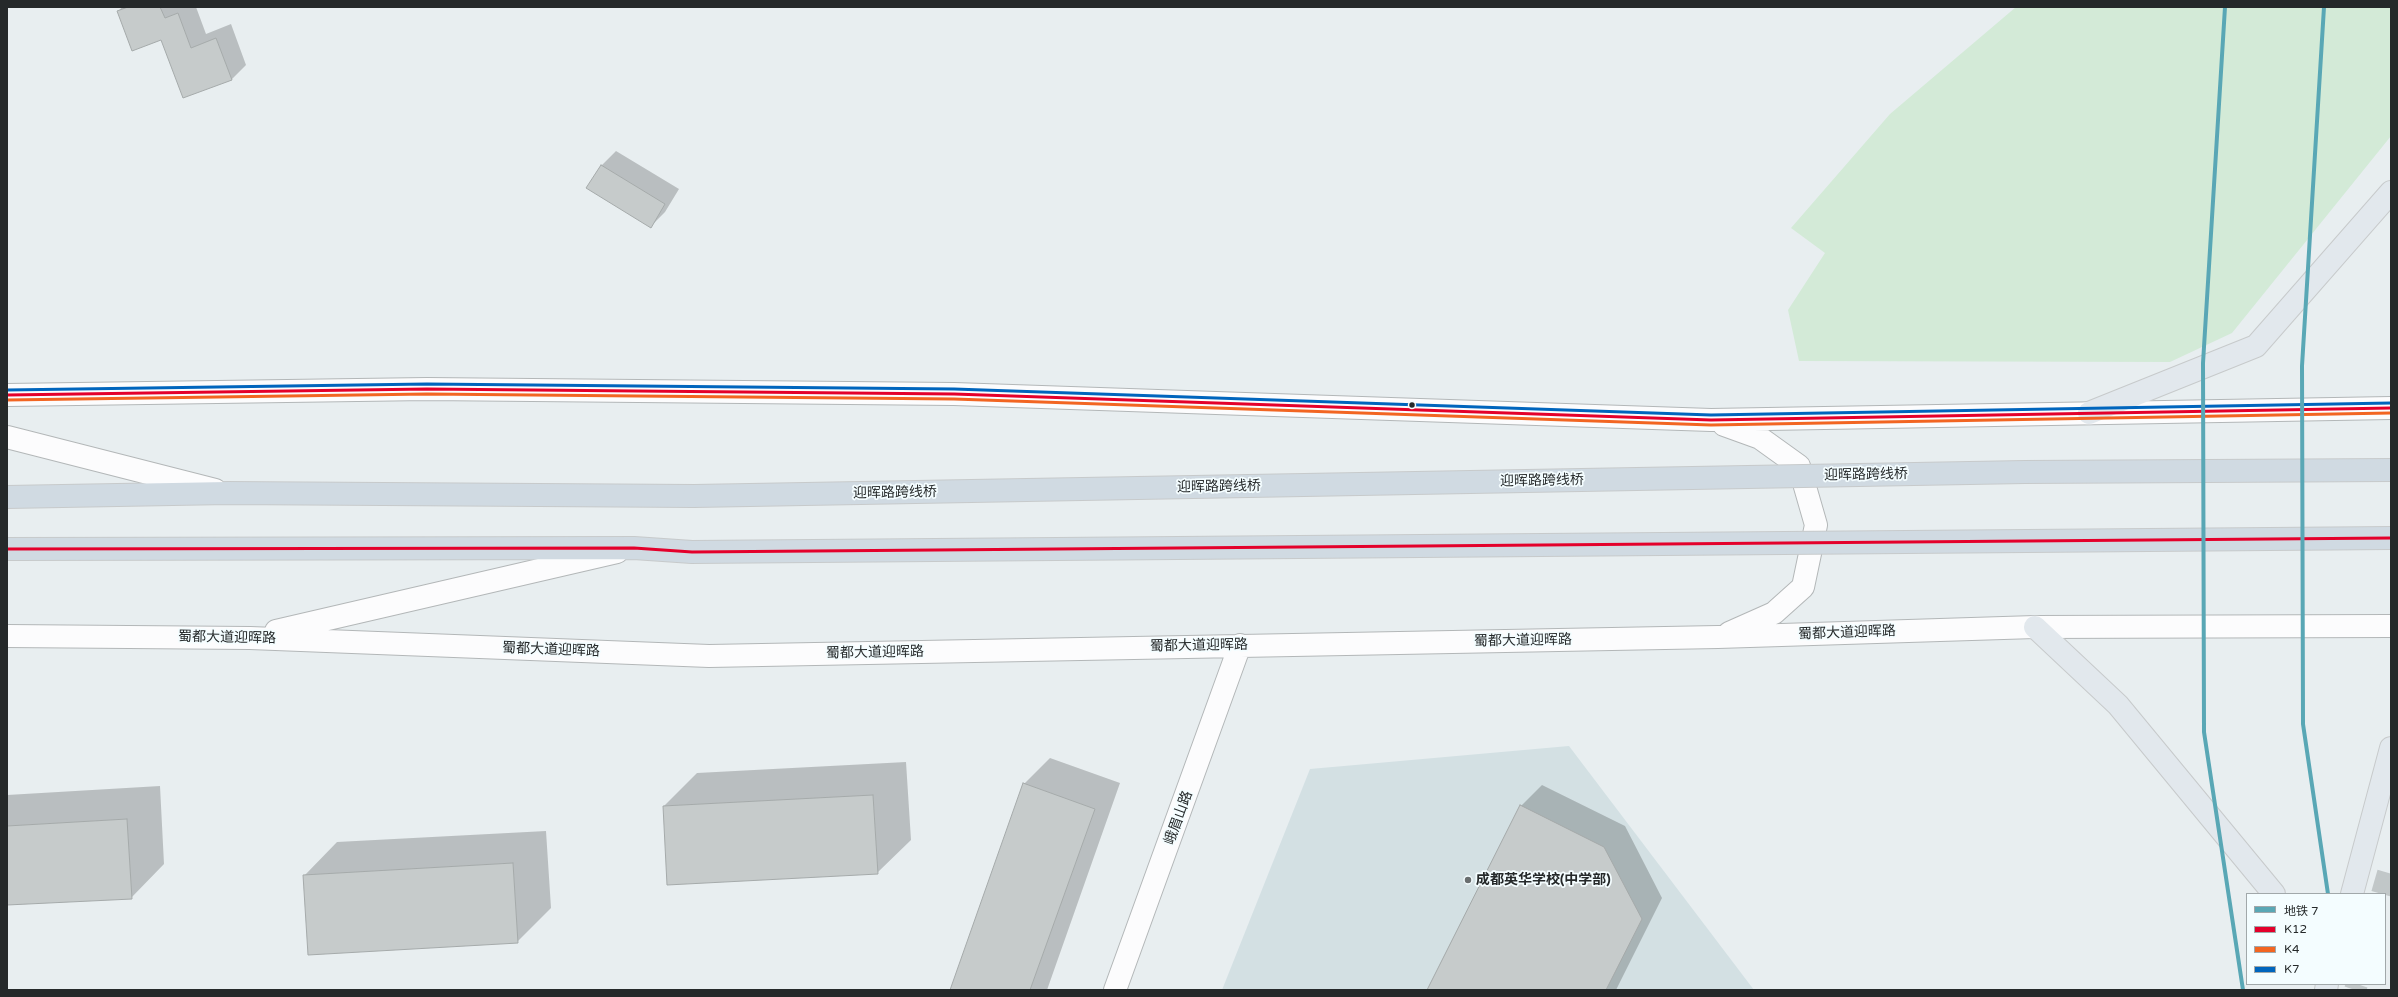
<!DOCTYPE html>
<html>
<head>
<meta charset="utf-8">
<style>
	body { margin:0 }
	#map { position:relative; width:2398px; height:997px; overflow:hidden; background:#e8eef0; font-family:"Varela Round","Noto Sans SC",sans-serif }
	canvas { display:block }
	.frame { position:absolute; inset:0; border:8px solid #25292a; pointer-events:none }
	.legend { position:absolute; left:2246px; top:893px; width:140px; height:92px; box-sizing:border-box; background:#f4fdff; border:1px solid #a1a8aa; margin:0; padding:5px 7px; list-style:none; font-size:12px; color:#25292a }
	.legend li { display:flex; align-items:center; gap:8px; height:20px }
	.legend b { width:20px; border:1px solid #a1a8aa }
</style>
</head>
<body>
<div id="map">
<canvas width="2398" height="997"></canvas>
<div class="frame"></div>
<ul class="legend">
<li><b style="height:5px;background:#59a7b5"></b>地铁 7</li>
<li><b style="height:5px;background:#e4002b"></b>K12</li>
<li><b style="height:5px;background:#f26522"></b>K4</li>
<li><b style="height:5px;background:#0065bd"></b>K7</li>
</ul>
</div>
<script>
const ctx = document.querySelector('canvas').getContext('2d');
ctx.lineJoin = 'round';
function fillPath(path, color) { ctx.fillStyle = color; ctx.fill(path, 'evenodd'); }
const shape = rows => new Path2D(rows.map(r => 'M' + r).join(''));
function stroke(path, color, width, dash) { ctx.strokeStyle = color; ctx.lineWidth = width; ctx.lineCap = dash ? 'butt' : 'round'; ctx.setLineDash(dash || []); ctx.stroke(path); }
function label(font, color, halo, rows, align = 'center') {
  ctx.font = font + ' "Varela Round","Noto Sans SC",sans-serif'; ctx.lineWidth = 3.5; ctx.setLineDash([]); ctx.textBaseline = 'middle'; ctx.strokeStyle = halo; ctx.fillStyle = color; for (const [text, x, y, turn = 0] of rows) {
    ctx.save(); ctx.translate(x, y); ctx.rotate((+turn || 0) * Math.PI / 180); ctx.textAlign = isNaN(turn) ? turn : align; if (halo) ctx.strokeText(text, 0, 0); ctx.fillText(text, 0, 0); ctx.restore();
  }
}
const built = shape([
	[1569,746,1754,990,1222,990,1310,769]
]);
const green = shape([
	[2016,7,2391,7,2391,136,2232,333,2170,362,1799,361,1788,310,1825,253,1791,228,1890,114]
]);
const shadow = shape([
	[122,7,196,7,206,34,231,24,246,65,232,79,184,97,162,39,118,12],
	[616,151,679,189,665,212,651,226,588,188,602,165],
	[1050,758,1120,783,1047,990,951,990,1024,784],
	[906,762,911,840,877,873,664,806,697,773],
	[1542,785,1625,826,1662,898,1616,990,1428,990,1521,806],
	[160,786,164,864,131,898,7,904,7,795],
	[546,831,551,908,517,942,304,876,337,842]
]);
const building = shape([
	[128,7,160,7,165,18,178,13,191,48,216,38,232,80,183,98,161,40,132,51,117,11,128,7],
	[601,165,665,204,651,228,586,188,601,165],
	[1023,783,1095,809,1030,990,950,990,1023,783],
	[873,795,878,874,667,885,663,806,873,795],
	[1520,805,1604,847,1642,919,1606,990,1427,990,1520,805],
	[127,819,132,899,7,905,7,826,127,819],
	[513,863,518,943,308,955,303,875,513,863]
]);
const primaryTunnel = shape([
	[2382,894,2391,863],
	[2355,990,2357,984]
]);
const secondary = shape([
	[7,395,427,389,954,394,1711,420,2391,408],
	[1724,425,1760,438,1799,466,1816,525,1803,587,1774,613,1729,633],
	[7,437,215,490],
	[276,631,617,552],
	[7,636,250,638,709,656,1718,637,2035,627,2391,626],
	[1115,990,1240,645]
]);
const primary = shape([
	[2089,413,2256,346,2391,192],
	[2035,627,2118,705,2274,894],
	[2352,894,2391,748],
	[2326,990,2327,984]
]);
const highway = shape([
	[7,497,228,493,694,496],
	[7,549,634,548,692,552]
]);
const highwayBridge = shape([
	[694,496,2025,472,2391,470],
	[692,552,2391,538]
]);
const bus1 = shape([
	[7,395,427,389,954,394,1711,420,2391,408],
	[7,549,634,548,692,552,2391,538]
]);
const bus2 = shape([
	[7,400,427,394,954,399,1711,425,2391,413]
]);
const bus3 = shape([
	[7,390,427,384,954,389,1711,415,2391,403]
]);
const metro1 = shape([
	[2225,7,2203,363,2204,732,2243,990],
	[2324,7,2302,366,2303,724,2328,894]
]);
const markers = [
	[1412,405,3.5,"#25292a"],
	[1468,880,4,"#696e6f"]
];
const streetNames = [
	["迎晖路跨线桥",1866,475,-1],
	["迎晖路跨线桥",1542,481,-1],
	["迎晖路跨线桥",1219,487,-1],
	["迎晖路跨线桥",895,493,-1],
	["蜀都大道迎晖路",1847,633,-2],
	["蜀都大道迎晖路",227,638,1],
	["蜀都大道迎晖路",1523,641,-1],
	["蜀都大道迎晖路",1199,646,-1],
	["蜀都大道迎晖路",551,650,2],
	["蜀都大道迎晖路",875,653,-1],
	["峨眉山路",1179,818,-70]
];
const poiNames = [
	["成都英华学校(中学部)",1476,880]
];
fillPath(built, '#d3e0e3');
fillPath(green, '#d3ead7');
fillPath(shadow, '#0003');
fillPath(building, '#c6cbcb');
stroke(building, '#a5aaaa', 1);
stroke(primaryTunnel, '#c1c7c8', 22, [22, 11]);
stroke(secondary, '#b3b7b8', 24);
stroke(primary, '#c7cacb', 24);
stroke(highway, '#c7cacb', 24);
stroke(secondary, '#fcfcfd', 22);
stroke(primary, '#e2e8ed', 22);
stroke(highway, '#d0dae2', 22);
stroke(highwayBridge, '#c7cacb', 24, []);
stroke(highwayBridge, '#d0dae2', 22);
stroke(bus1, '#e4002b', 3);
stroke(bus2, '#f26522', 3);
stroke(bus3, '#0065bd', 3);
stroke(metro1, '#59a7b5', 4);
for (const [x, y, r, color] of markers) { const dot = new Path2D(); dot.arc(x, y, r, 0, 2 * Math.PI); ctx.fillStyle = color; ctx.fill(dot); stroke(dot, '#f4fdff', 1.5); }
label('14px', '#25292a', '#f4fdff', streetNames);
label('bold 14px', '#25292a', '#f4fdff', poiNames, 'left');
</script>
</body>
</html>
